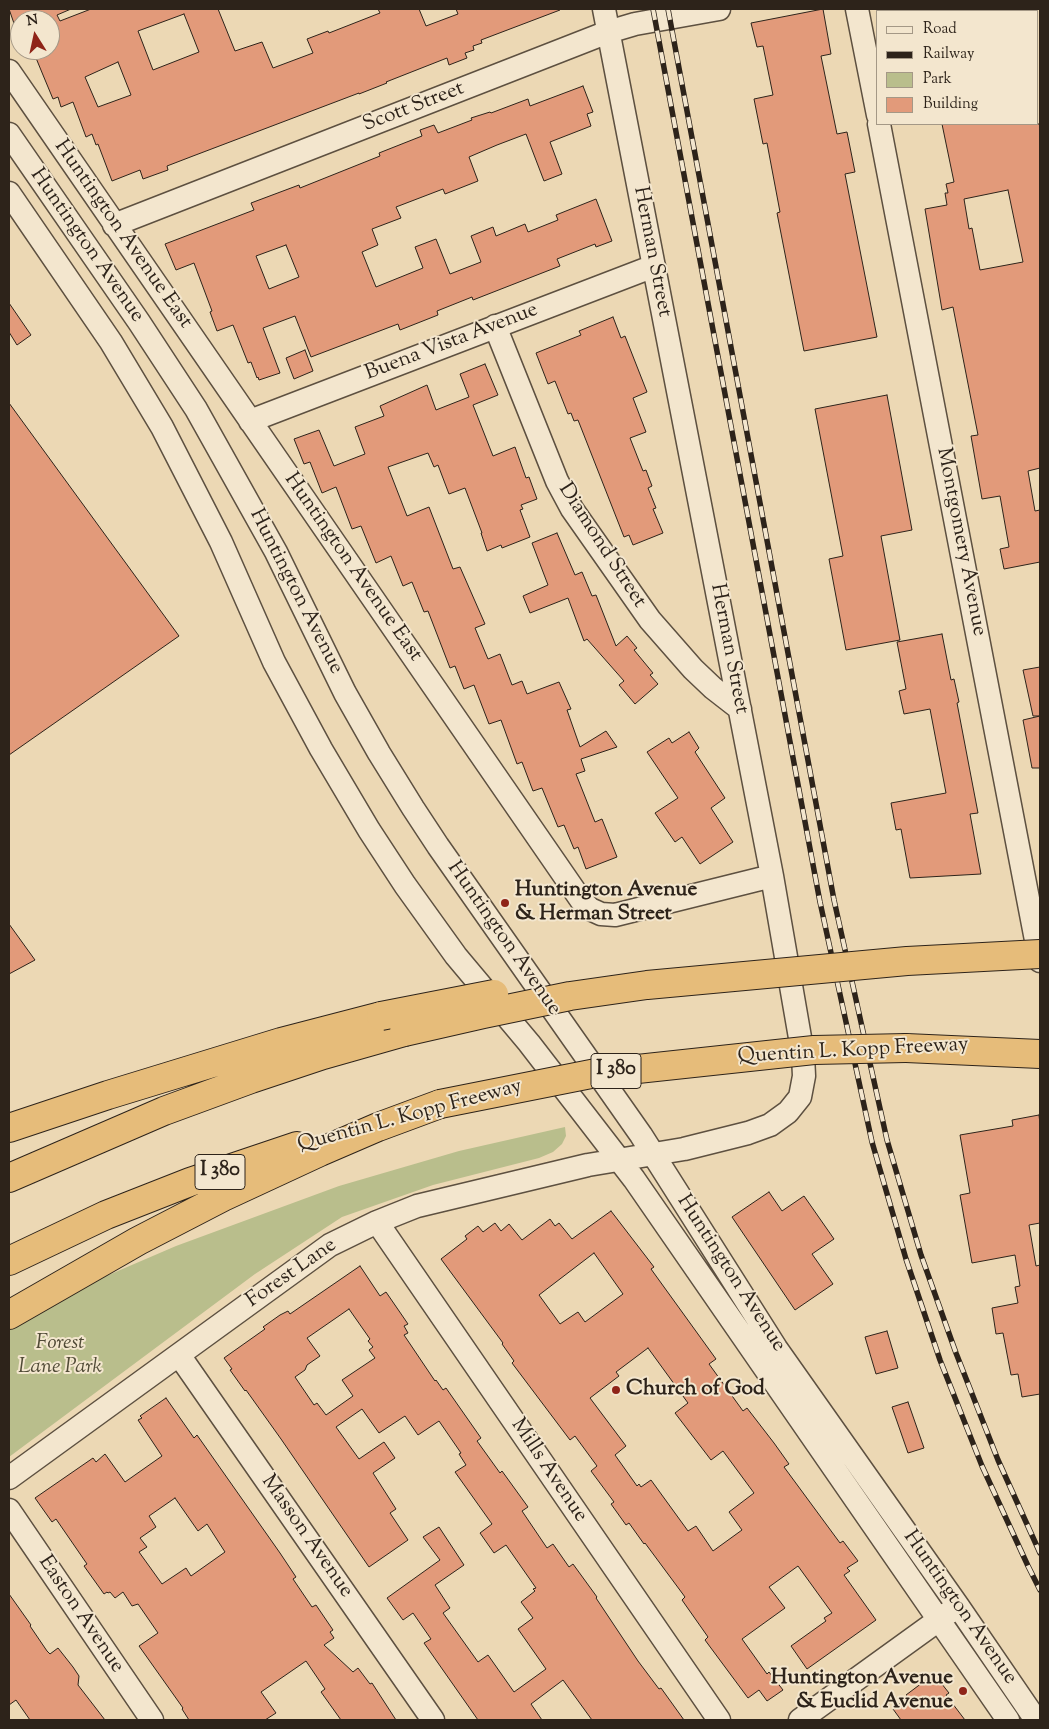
<!DOCTYPE html>
<html>
<head>
<meta charset="utf-8">
<style>
	body { margin:0 }
	#map { position:relative; width:1049px; height:1729px; overflow:hidden; background:#ecd8b4; font-family:"Sorts Mill Goudy",serif }
	canvas { display:block }
	.frame { position:absolute; inset:0; border:10px solid #2d231a; pointer-events:none }
	.legend { position:absolute; left:876px; top:10px; width:162px; height:115px; box-sizing:border-box; background:#f3e6ce; border:1px solid #a49886; margin:0; padding:6px 9px; list-style:none; font-size:15px; color:#2d231a }
	.legend li { display:flex; align-items:center; gap:10px; height:25px }
	.legend b { width:25px; border:1px solid #a49886 }
	.north { position:absolute; left:10px; top:10px; width:50px; height:50px; box-sizing:border-box; background:#f3e6ce; border:1px solid #a49886; border-radius:50%; rotate:350deg; font-size:14px; font-weight:700; line-height:20px; text-align:center; color:#2d231a }
	.north::after { content:''; display:block; margin:auto; width:18px; height:22px; background:#8f2418; clip-path:polygon(50% 0,100% 100%,50% 72%,0 100%) }
</style>
</head>
<body>
<div id="map">
<canvas width="1049" height="1729"></canvas>
<div class="frame"></div>
<ul class="legend">
<li><b style="height:6px;background:#f3e6ce"></b>Road</li>
<li><b style="height:6px;background:#2d231a"></b>Railway</li>
<li><b style="height:14px;background:#b9be8c"></b>Park</li>
<li><b style="height:14px;background:#e29a7a"></b>Building</li>
</ul>
<div class="north">N</div>
</div>
<script>
const ctx = document.querySelector('canvas').getContext('2d');
ctx.lineJoin = 'round';
function fillPath(path, color) { ctx.fillStyle = color; ctx.fill(path, 'evenodd'); }
const shape = rows => new Path2D(rows.map(r => 'M' + r).join(''));
function stroke(path, color, width, dash) { ctx.strokeStyle = color; ctx.lineWidth = width; ctx.lineCap = dash ? 'butt' : 'round'; ctx.setLineDash(dash || []); ctx.stroke(path); }
function label(font, color, halo, rows, align = 'center') {
  ctx.font = font + ' "Sorts Mill Goudy",serif'; ctx.lineWidth = 4; ctx.setLineDash([]); ctx.textBaseline = 'middle'; ctx.strokeStyle = halo; ctx.fillStyle = color; for (const [text, x, y, turn = 0] of rows) {
    ctx.save(); ctx.translate(x, y); ctx.rotate((+turn || 0) * Math.PI / 180); ctx.textAlign = isNaN(turn) ? turn : align; if (halo) ctx.strokeText(text, 0, 0); ctx.fillText(text, 0, 0); ctx.restore();
  }
}
const green = shape([
	[565,1127,566,1136,562,1144,553,1152,539,1158,433,1185,342,1217,255,1274,9,1457,9,1327,83,1286,176,1246,339,1186,459,1151]
]);
const building = shape([
	[9,9,71,9,57,15,60,21,91,9,218,9,235,51,262,42,273,68,313,53,307,39,328,31,329,33,380,13,378,9,419,9,426,26,458,14,456,9,560,9,560,10,481,40,482,43,473,46,474,50,465,53,467,58,449,65,447,58,386,82,387,83,359,94,359,93,193,156,167,166,168,170,143,179,140,170,112,181,98,144,96,145,92,134,86,137,73,102,61,107,58,97,53,99,43,75,36,58,43,55,41,50,50,50,50,20,20,20,20,30,17,32,9,9],
	[184,14,199,52,153,70,138,31,184,14],
	[118,62,131,95,98,107,85,77,118,62],
	[823,9,831,54,821,56,837,134,847,132,855,172,845,174,877,337,804,351,777,213,780,212,767,143,763,144,754,99,773,95,763,46,757,47,751,23,823,9],
	[583,86,593,112,587,114,591,126,550,142,562,174,544,181,526,134,497,145,469,157,478,181,445,194,443,189,396,207,401,218,372,229,378,245,362,252,376,287,423,268,415,247,436,239,450,274,481,262,471,236,493,227,496,236,525,224,528,232,558,220,556,215,596,199,612,241,596,247,595,244,557,259,560,266,473,300,472,297,437,311,438,315,400,330,398,324,311,357,295,316,263,328,280,373,259,380,258,377,257,378,251,362,248,363,233,325,217,331,210,312,212,311,194,263,176,270,165,244,254,210,251,203,299,185,300,188,380,156,379,153,422,136,420,130,434,125,438,133,472,120,471,118,490,112,491,113,528,99,530,106,583,86],
	[286,245,299,277,269,289,256,256,286,245],
	[942,124,1040,124,1040,468,1028,471,1035,511,1040,510,1040,562,1004,569,1000,549,1009,547,1000,496,982,499,971,436,978,435,953,307,942,310,925,209,947,205,945,193,948,193,946,184,954,182,942,124],
	[1008,190,1023,262,980,270,972,228,969,229,964,199,1008,190],
	[9,303,31,335,17,345,9,332,9,303],
	[613,317,621,338,625,336,647,392,633,398,646,432,630,438,643,471,646,470,652,486,648,488,656,508,653,509,663,533,633,545,629,535,624,537,578,420,574,421,571,413,568,414,555,381,548,384,536,353,581,335,579,331,613,317],
	[305,350,313,371,294,379,286,358,305,350],
	[485,364,498,395,473,405,493,456,515,447,526,478,529,477,537,499,521,505,523,509,520,510,530,537,502,548,501,545,487,551,481,533,482,533,465,488,449,494,438,465,434,467,428,453,388,467,407,516,429,507,453,569,460,567,485,624,475,628,488,659,500,654,512,685,522,681,527,694,559,682,571,709,567,710,580,747,606,731,617,747,581,759,585,771,576,774,595,822,602,819,617,857,586,869,578,847,574,849,564,825,558,827,542,788,533,791,522,762,517,764,501,720,489,724,474,685,464,689,455,666,450,668,428,611,424,612,412,582,403,586,391,556,376,563,361,526,352,529,336,487,322,493,310,462,304,464,294,439,319,430,334,466,365,454,355,427,384,416,380,406,427,385,436,410,469,397,460,374,485,364],
	[887,395,912,530,881,536,900,640,846,650,829,559,843,556,815,409,887,395],
	[9,403,179,636,9,755,9,403],
	[557,533,575,575,582,572,592,596,596,595,616,646,627,636,637,648,634,650,653,673,650,675,658,684,635,704,619,685,624,681,587,639,584,641,568,598,530,613,523,596,548,585,532,543,557,533],
	[942,634,951,680,954,679,959,702,957,703,978,813,970,814,981,874,910,878,901,829,896,830,891,803,946,793,930,709,904,714,899,691,906,689,897,642,942,634],
	[1040,667,1040,716,1033,716,1023,670,1040,667],
	[1040,716,1040,768,1032,768,1023,720,1040,716],
	[689,732,699,748,695,752,725,798,711,808,733,842,700,864,682,837,675,842,655,813,678,798,647,752,669,738,672,743,689,732],
	[9,924,35,960,9,974,9,924],
	[1039,1115,1040,1124,1040,1223,1029,1225,1036,1266,1040,1265,1040,1394,1022,1397,1018,1374,1011,1375,1003,1333,996,1334,992,1308,1018,1303,1015,1287,1020,1286,1015,1255,972,1263,960,1195,970,1193,960,1135,1013,1126,1012,1120,1039,1115],
	[769,1192,782,1211,804,1196,834,1239,812,1254,833,1284,795,1310,732,1217,769,1192],
	[611,1211,654,1267,651,1269,716,1359,709,1364,743,1411,747,1408,774,1443,789,1464,784,1467,840,1543,843,1541,858,1561,847,1568,850,1571,844,1575,876,1620,807,1669,791,1646,826,1621,824,1618,832,1613,798,1566,769,1587,785,1608,742,1639,767,1674,769,1672,783,1690,767,1701,759,1690,748,1698,705,1640,708,1637,682,1600,685,1597,645,1543,644,1544,629,1523,626,1525,611,1504,614,1502,591,1471,597,1466,575,1436,570,1440,512,1363,514,1361,502,1344,503,1343,441,1259,467,1239,465,1236,478,1226,483,1232,495,1223,501,1231,509,1224,522,1240,550,1219,555,1226,559,1223,572,1239,611,1211],
	[594,1253,623,1294,585,1322,578,1312,560,1324,539,1295,594,1253],
	[648,1348,688,1403,675,1413,711,1460,723,1451,754,1493,729,1512,742,1530,713,1551,696,1526,688,1531,651,1480,641,1487,639,1484,637,1486,615,1455,626,1446,590,1398,619,1376,616,1372,648,1348],
	[360,1266,380,1296,386,1292,408,1324,404,1326,408,1333,404,1335,435,1381,436,1380,443,1390,446,1388,481,1438,477,1441,500,1473,502,1471,528,1507,522,1511,547,1548,553,1544,569,1567,573,1564,597,1597,596,1598,638,1661,659,1689,661,1688,684,1720,592,1720,563,1680,531,1704,542,1720,478,1720,424,1643,431,1639,413,1613,403,1620,387,1598,440,1560,423,1537,439,1527,464,1565,435,1585,450,1608,443,1613,478,1662,488,1655,514,1692,546,1669,518,1629,533,1618,521,1602,535,1591,533,1589,536,1588,506,1545,494,1553,480,1533,492,1524,455,1472,466,1465,459,1454,461,1453,439,1421,418,1435,405,1416,379,1433,362,1409,336,1427,359,1459,384,1442,395,1458,373,1473,396,1509,390,1513,408,1540,369,1567,281,1439,246,1390,245,1391,230,1370,232,1369,224,1358,265,1329,263,1327,280,1315,288,1311,290,1314,360,1266],
	[349,1309,370,1339,368,1341,373,1347,369,1350,375,1358,342,1380,353,1396,326,1415,317,1403,314,1405,295,1377,305,1370,307,1365,320,1356,307,1338,349,1309],
	[887,1331,898,1368,876,1374,865,1337,887,1331],
	[166,1398,194,1438,197,1435,280,1553,296,1577,293,1579,312,1607,316,1605,333,1630,330,1632,334,1638,324,1645,353,1672,358,1668,370,1684,372,1683,396,1720,341,1720,321,1692,325,1689,306,1661,261,1692,276,1713,265,1720,189,1720,182,1709,183,1708,139,1646,158,1633,138,1604,132,1606,123,1592,115,1598,110,1592,108,1593,107,1592,104,1594,84,1566,87,1564,56,1519,52,1522,35,1498,93,1458,96,1462,105,1454,125,1482,162,1456,138,1420,142,1418,140,1416,166,1398],
	[175,1498,198,1531,207,1524,225,1552,191,1576,186,1568,162,1584,139,1552,147,1547,140,1538,156,1527,149,1516,175,1498],
	[908,1402,924,1448,908,1453,892,1407,908,1402],
	[9,1594,31,1625,30,1626,47,1651,50,1654,58,1648,73,1667,79,1676,78,1685,105,1720,30,1720,16,1700,9,1705,9,1594],
	[934,1674,949,1693,946,1695,965,1720,901,1720,893,1709,908,1697,906,1695,934,1674]
]);
const minor = shape([
	[857,9,878,115],
	[9,71,581,900,590,909,601,914,615,915,772,876],
	[879,124,1040,961],
	[9,134,139,322,196,409,276,552,345,693,379,753,413,808,438,846,641,1135,776,1348,958,1606,1036,1720],
	[9,193,111,342,162,427,221,542,274,662,321,749,369,830,405,885,456,956,529,1043,634,1179,1008,1720],
	[114,225,608,32,635,24,719,9],
	[495,326,557,481,572,509,650,620,693,669,713,688,740,709],
	[250,421,654,266],
	[377,1222,719,1720],
	[179,1355,433,1720],
	[9,1478,330,1245,377,1222,417,1206,588,1165,684,1149,748,1133,770,1125,788,1112,800,1097,804,1076,803,1055,772,876,604,9],
	[9,1510,152,1720],
	[800,1720,951,1611]
]);
const highway = shape([
	[906,1048,1040,1054],
	[9,1128,108,1095,281,1042,381,1016],
	[9,1178,164,1111,251,1079,323,1055,404,1032],
	[9,1261,106,1215,190,1182,297,1146],
	[9,1315,138,1241,223,1197,320,1152,378,1127,440,1104]
]);
const rail = shape([
	[653,9,820,902,872,1142,906,1259,940,1360,982,1466,1028,1566,1040,1590],
	[668,9,834,900,887,1140,921,1255,956,1353,998,1460,1040,1553]
]);
const highwayBridge = shape([
	[381,1016,494,994],
	[404,1032,483,1014,570,996,647,985,907,961,1040,954],
	[440,1104,591,1074,814,1050,906,1048]
]);
const markers = [
	[505,903,5,"#8f2418"],
	[616,1390,5,"#8f2418"],
	[963,1691,5,"#8f2418"]
];
const shields = [
	[616,1071,50],
	[220,1172,50]
];
const shieldNames = [
	["I 380",616,1071],
	["I 380",220,1172]
];
const streetNames = [
	["Scott Street",414,108,-21],
	["Huntington Avenue East",122,235,55],
	["Huntington Avenue",86,246,55],
	["Herman Street",651,252,79],
	["Buena Vista Avenue",452,343,-21],
	["Montgomery Avenue",960,542,79],
	["Diamond Street",601,546,57],
	["Huntington Avenue East",352,568,55],
	["Huntington Avenue",295,592,63],
	["Herman Street",728,649,79],
	["Huntington Avenue",503,939,55],
	["Quentin L. Kopp Freeway",853,1052,-3],
	["Quentin L. Kopp Freeway",410,1117,-15],
	["Forest Lane",292,1274,-35],
	["Huntington Avenue",730,1274,57],
	["Mills Avenue",548,1471,56],
	["Masson Avenue",306,1537,55],
	["Huntington Avenue",959,1608,55],
	["Easton Avenue",80,1615,56]
];
const poiNames = [
	["Huntington Avenue",515,891],
	["& Herman Street",515,915],
	["Church of God",626,1390],
	["Huntington Avenue",953,1679,"right"],
	["& Euclid Avenue",953,1703,"right"]
];
const parkNames = [
	["Forest",60,1344],
	["Lane Park",60,1368]
];
fillPath(green, '#b9be8c');
fillPath(building, '#e29a7a');
stroke(building, '#2d231a', 1);
stroke(minor, '#5d5040', 25);
stroke(highway, '#2d231a', 30);
stroke(minor, '#f3e6ce', 22);
stroke(highway, '#e6bc7a', 28);
stroke(rail, '#2d231a', 5.5);
stroke(rail, '#f3e6ce', 4, [11]);
stroke(highwayBridge, '#2d231a', 30, []);
stroke(highwayBridge, '#e6bc7a', 28);
for (const [x, y, r, color] of markers) { const dot = new Path2D(); dot.arc(x, y, r, 0, 2 * Math.PI); ctx.fillStyle = color; ctx.fill(dot); stroke(dot, '#f3e6ce', 2); }
for (const [x, y, w] of shields) { const box = new Path2D(); box.roundRect(x - w / 2, y - 17.5, w, 35, 4); ctx.fillStyle = '#f3e6ce'; ctx.fill(box); stroke(box, '#2d231a', 1); }
label('bold 20px', '#2d231a', null, shieldNames);
label('21px', '#2d231a', '#f3e6ce', streetNames);
label('bold 21px', '#2d231a', '#f3e6ce', poiNames, 'left');
label('italic 21px', '#504a36', '#f3e6ce', parkNames);
</script>
</body>
</html>
